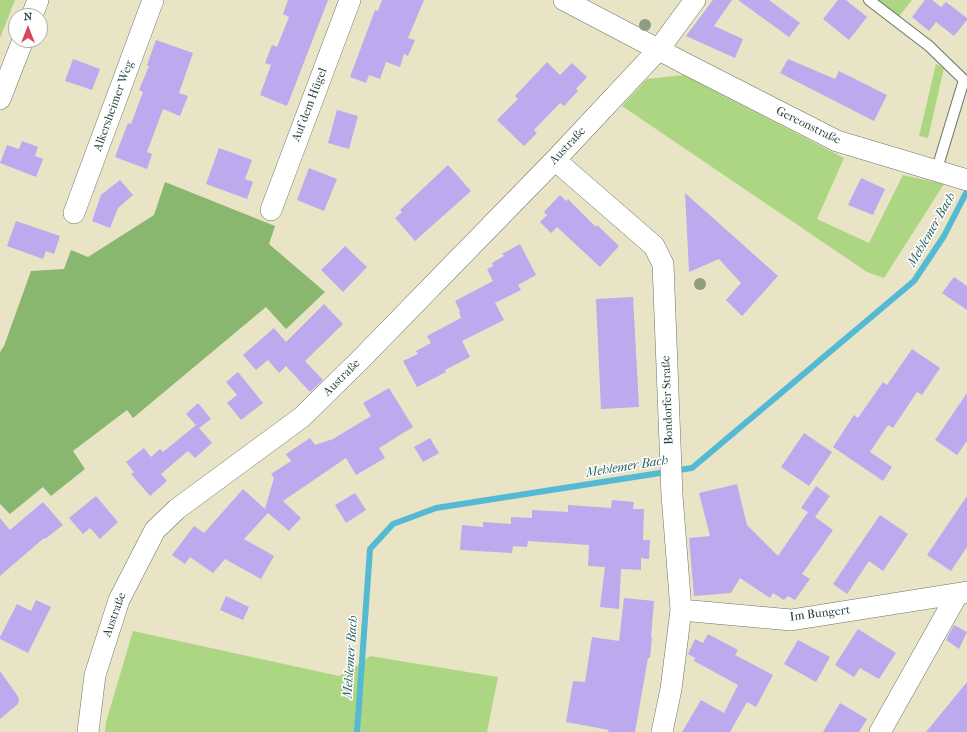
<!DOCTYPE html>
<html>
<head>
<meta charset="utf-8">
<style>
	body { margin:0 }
	#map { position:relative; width:967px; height:732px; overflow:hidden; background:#e9e4c5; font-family:"IM FELL French Canon",serif }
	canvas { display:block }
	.north { position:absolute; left:8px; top:8px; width:40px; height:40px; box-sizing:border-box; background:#fff; border:1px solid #a5b1ae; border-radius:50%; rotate:0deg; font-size:11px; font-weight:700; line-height:16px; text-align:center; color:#1f3d34 }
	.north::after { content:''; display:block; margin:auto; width:14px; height:18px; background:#d1495b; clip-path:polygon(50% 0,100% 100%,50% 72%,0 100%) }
</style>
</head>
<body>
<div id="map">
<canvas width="967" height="732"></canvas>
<div class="north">N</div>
</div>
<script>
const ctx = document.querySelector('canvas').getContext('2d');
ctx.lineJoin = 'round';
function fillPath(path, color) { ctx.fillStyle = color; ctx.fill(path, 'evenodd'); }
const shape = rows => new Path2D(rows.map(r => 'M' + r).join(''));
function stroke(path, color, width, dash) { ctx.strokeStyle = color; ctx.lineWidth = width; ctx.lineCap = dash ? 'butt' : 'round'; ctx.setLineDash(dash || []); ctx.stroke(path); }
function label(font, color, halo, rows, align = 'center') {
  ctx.font = font + ' "IM FELL French Canon",serif'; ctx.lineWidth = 3; ctx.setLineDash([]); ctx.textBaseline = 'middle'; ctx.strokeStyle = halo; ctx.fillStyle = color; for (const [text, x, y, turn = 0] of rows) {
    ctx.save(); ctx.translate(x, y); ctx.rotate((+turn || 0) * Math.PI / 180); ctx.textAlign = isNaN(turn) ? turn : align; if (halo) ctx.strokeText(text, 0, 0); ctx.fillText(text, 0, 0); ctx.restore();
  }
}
const green = shape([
	[0,0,15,0,0,38],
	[874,0,912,0,897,19],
	[936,64,944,68,928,138,919,136],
	[684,75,844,158,817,219,869,243,903,175,944,184,884,278,867,272,622,106,647,79],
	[133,631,339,676,350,671,370,656,498,677,487,732,105,732,106,722]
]);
const forest = shape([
	[165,182,275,226,269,244,325,292,286,329,266,307,133,418,127,410,73,451,85,469,51,496,43,487,10,514,0,504,0,352,4,346,31,271,64,269,71,250,88,257,154,215]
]);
const stream = shape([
	[357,732,370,549,393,524,436,508,692,468,914,281,944,236,967,191]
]);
const building = shape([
	[288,0,328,0,287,106,260,95,271,65,265,63,272,45,277,47,289,17,283,14],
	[382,0,424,0,408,38,415,40,408,56,404,54,400,67,386,62,380,79,369,75,366,83,350,77,375,10,378,11],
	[713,0,732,0,714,26,743,39,735,58,686,36],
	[738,0,769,0,800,23,789,37],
	[838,0,846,0,867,17,849,40,823,19],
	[925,0,932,0,941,7,946,2,967,18,967,20,954,36,936,22,929,31,912,17],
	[156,40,193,53,179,93,188,96,180,116,163,109,147,152,152,154,147,169,115,157,128,123,131,124,143,92,139,90,149,66,147,65],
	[73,59,100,69,92,90,65,81],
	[788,59,835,79,839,71,887,95,874,121,780,73],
	[547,62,560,75,572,63,587,77,576,89,578,91,564,106,560,103,534,130,537,133,524,146,497,120,518,99,515,96],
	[337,110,358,116,349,149,328,143],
	[22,141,38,147,35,156,43,159,36,177,0,163,7,145,19,149],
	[219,148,252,160,245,179,253,182,247,199,206,184],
	[448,165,471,191,415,241,395,218,402,212,400,210],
	[309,168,337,179,324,211,297,200],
	[861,178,885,189,873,215,848,205],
	[120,180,133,195,118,208,110,228,92,221,101,195],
	[685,193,778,276,742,316,726,300,741,283,719,259,689,272],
	[560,195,566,201,568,199,596,227,597,225,619,246,600,267,557,227,551,233,540,222,547,215,544,212],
	[16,221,60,236,54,254,46,251,43,259,7,246],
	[520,244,536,275,518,285,521,290,495,303,504,320,462,341,470,357,445,370,446,372,417,387,403,361,418,354,416,351,431,343,427,336,461,318,459,312,460,311,455,301,493,281,487,269,493,266,492,263,504,256,502,254],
	[345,246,367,267,343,292,321,270],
	[954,277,967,286,967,310,942,293],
	[633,297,639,407,601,409,596,299],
	[324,304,343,324,305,361,323,380,310,392,286,366,279,373,268,360,256,370,243,355,274,328,286,342],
	[912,349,940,368,922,395,917,392,893,428,888,425,870,452,892,467,883,481,833,447,854,415,858,418,883,382,887,385],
	[238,372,263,403,241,420,227,403,237,395,226,382],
	[389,388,413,427,379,448,385,458,356,475,346,458,283,501,301,518,289,531,268,513,244,539,274,556,261,579,225,559,213,573,190,557,185,564,172,555,194,526,204,533,243,489,265,509,274,478,271,474,291,461,286,454,310,438,315,445,333,439,371,416,363,403],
	[967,393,967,441,957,455,935,440],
	[198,403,211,419,199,428,212,443,195,458,188,451,161,474,167,481,150,496,131,474,134,472,126,462,144,448,151,457,160,449,163,452,196,425,186,414],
	[804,433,832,452,809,486,781,467],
	[430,438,439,453,423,462,414,447],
	[737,484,747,525,778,556,808,512,801,508,816,486,830,496,815,517,833,530,802,574,810,579,795,600,788,596,784,600,773,593,770,598,740,578,731,593,694,596,689,538,710,536,699,493],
	[355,493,366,510,346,523,335,505],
	[96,496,118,522,100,539,90,528,83,534,69,518],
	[967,496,967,547,951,571,927,555],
	[612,500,634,502,633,509,644,509,643,540,650,540,649,559,641,558,641,570,621,569,619,609,600,607,605,567,588,566,589,545,528,541,527,547,513,546,512,553,460,550,462,525,483,527,483,522,511,524,511,517,532,518,532,510,568,512,568,505,611,508],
	[43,502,63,525,45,539,44,538,0,576,0,518,10,530],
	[880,515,908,534,883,571,869,561,847,594,833,584],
	[226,596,249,607,243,620,220,610],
	[624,598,654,601,651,637,652,637,650,658,648,658,635,732,608,732,609,730,566,722,573,681,585,682,592,637,619,641],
	[36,600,51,607,28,653,0,639,0,637,17,604,31,611],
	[954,625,967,632,959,649,946,640],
	[858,629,896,653,879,679,860,668,854,677,835,665],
	[708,634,738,650,735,655,773,675,756,707,747,702,730,732,682,732,701,700,724,713,738,685,694,661,695,658,688,654,695,639,703,643],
	[798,640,830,657,816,682,784,664],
	[0,671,19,698,18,704,0,719],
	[967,682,967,732,926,732],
	[840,703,867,719,859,732,823,732]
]);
const service = shape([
	[869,0,929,46,964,80,936,172]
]);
const minor = shape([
	[564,0,686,64,837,141,967,180],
	[32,16,38,0],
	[0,99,23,40],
	[555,160,654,246,663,264,672,495,681,610,671,689,662,732],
	[271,210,350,0],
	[74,213,153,0],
	[681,610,791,620,967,592],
	[88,732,95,675,119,600,155,530,177,509,302,417,360,360,555,160,659,49,695,0],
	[880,732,957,595]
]);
const trees = [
	[645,25],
	[700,284]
];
const streetNames = [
	["Auf dem Hügel",310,105,-69],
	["Alkersheimer Weg",114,106,-70],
	["Gereonstraße",808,126,26],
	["Austraße",568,146,-47],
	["Austraße",342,378,-45],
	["Bondorfer Straße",668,400,-92],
	["Im Bungert",820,614,-7],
	["Austraße",115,615,-70]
];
const waterNames = [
	["Mehlemer Bach",932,230,-60],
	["Mehlemer Bach",627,467,-9],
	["Mehlemer Bach",351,657,-86]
];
fillPath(green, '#acd682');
fillPath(forest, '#89b770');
stroke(stream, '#54b9d2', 6);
fillPath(building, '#bda9ed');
stroke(service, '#667767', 12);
stroke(minor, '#667767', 22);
stroke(service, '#fff', 10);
stroke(minor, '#fff', 21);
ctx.fillStyle = '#8d9d80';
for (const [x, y] of trees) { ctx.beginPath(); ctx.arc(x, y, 6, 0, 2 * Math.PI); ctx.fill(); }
label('12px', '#1f3d34', '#fff', streetNames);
label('italic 13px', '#2f6263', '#fff', waterNames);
</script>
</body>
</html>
